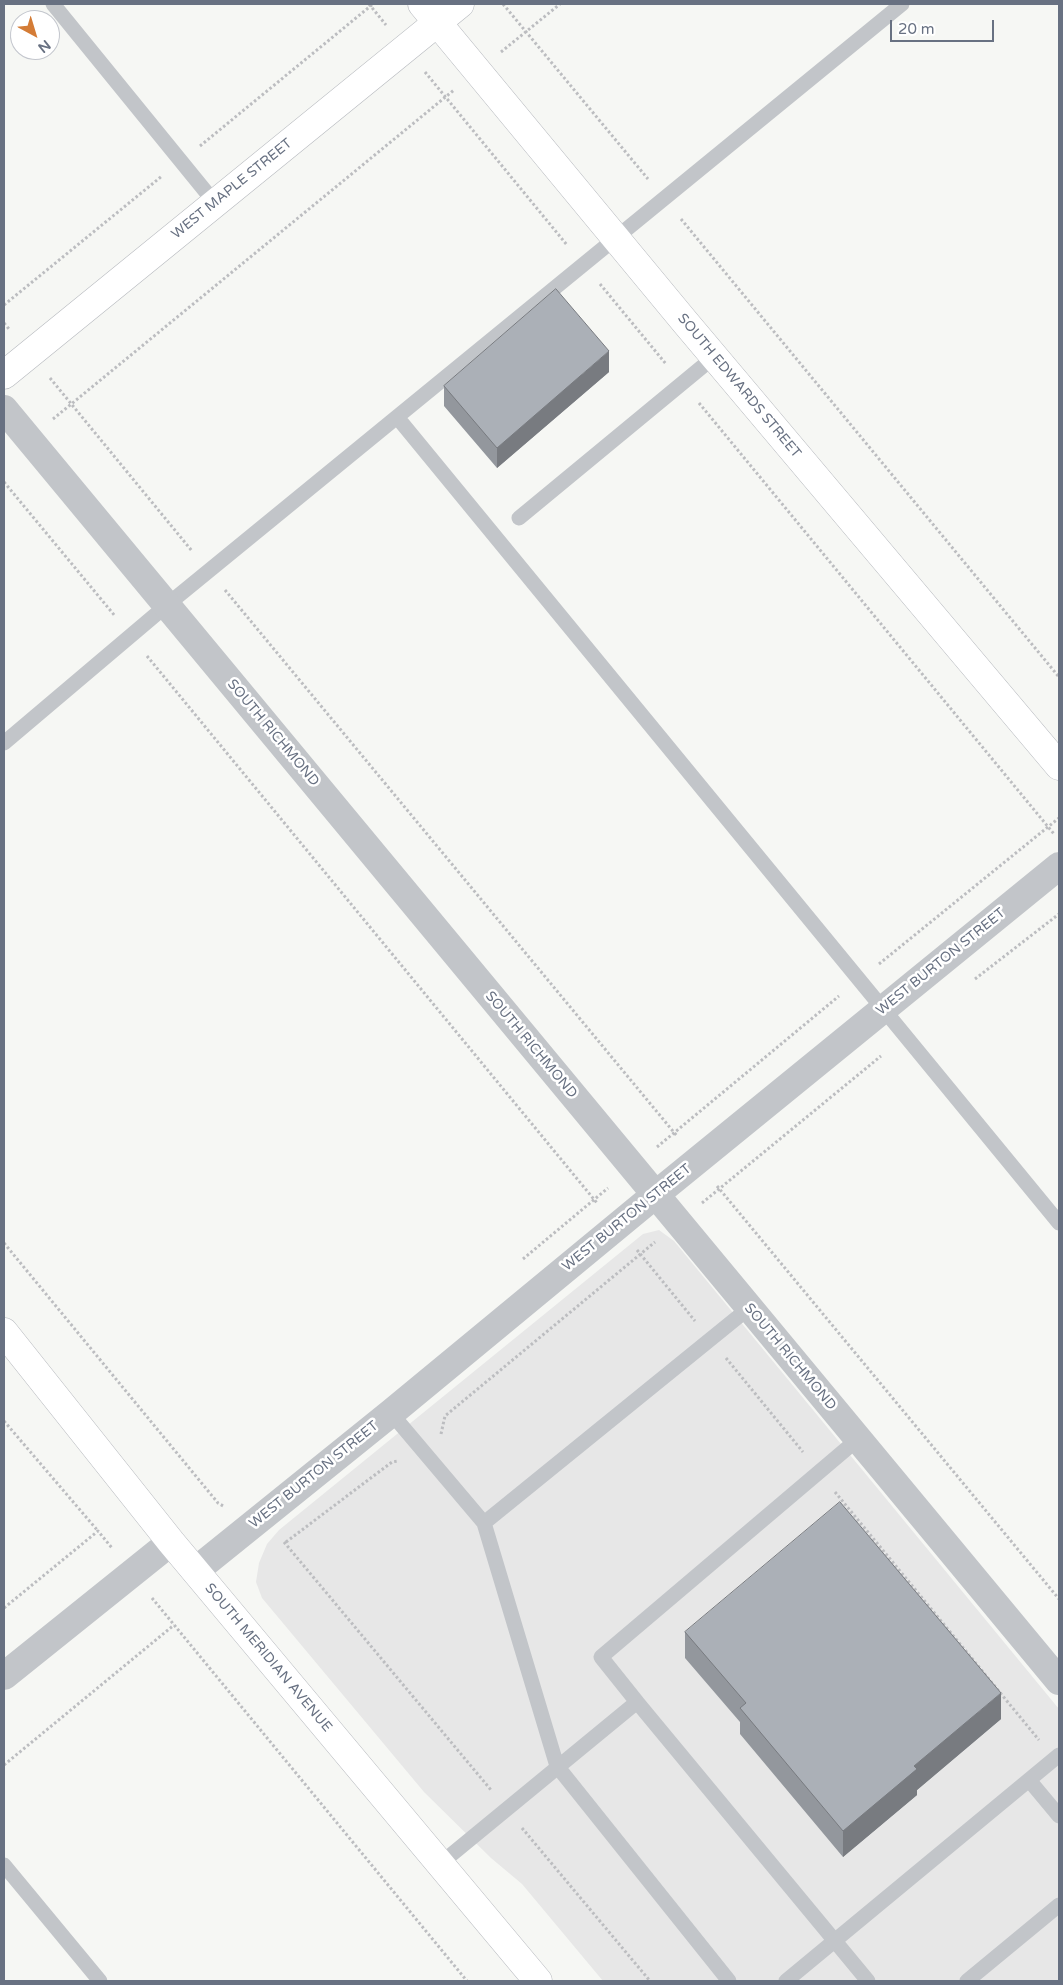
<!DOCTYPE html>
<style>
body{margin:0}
#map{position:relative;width:1063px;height:1985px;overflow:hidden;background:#f6f7f4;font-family:"Varela Round",sans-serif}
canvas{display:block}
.frame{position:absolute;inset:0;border:5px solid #687182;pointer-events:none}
.north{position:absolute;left:10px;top:10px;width:50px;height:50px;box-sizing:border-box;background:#fff;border:1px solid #c3c6cd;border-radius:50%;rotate:141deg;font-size:14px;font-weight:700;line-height:20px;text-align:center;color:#687182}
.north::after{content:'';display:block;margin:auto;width:18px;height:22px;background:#d47c36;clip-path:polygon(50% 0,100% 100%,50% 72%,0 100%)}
.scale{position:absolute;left:890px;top:20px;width:104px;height:22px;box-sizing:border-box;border:2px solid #687182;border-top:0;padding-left:6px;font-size:15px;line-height:18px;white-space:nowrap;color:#687182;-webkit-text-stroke:4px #fff;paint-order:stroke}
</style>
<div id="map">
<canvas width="1063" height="1985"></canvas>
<div class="frame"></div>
<div class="north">N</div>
<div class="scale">20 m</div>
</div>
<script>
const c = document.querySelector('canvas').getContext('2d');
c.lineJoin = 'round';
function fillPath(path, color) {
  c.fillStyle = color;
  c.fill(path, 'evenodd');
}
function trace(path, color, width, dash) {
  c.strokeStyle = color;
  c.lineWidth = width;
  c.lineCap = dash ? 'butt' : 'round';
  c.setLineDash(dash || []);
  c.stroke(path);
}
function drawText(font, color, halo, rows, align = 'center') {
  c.font = font + ' "Varela Round",sans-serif';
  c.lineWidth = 5;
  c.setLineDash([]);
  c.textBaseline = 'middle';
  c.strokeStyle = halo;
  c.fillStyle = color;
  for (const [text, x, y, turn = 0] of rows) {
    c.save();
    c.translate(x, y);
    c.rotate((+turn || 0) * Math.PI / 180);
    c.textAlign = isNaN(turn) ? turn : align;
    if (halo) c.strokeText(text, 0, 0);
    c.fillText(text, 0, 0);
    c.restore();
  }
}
fillPath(new Path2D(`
 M659,1230L674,1241L1059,1709V1981H603L522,1884L491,1858L424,1792L262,1598L256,1582L259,1563L267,1544L279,1530L643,1234Z`), '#e7e7e7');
const secondary = new Path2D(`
 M422,4L685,322L1059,766
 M4,375L460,4
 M4,1332L171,1542L538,1981`);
trace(secondary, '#b5b8bd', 29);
trace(new Path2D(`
 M369,4L386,25
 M503,4L648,179
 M501,52L560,4
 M425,72L567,245
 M200,146L373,4
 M681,219L1059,677
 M600,284L666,364
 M4,305L162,176
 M4,323L9,329
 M50,378L192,551
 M699,403L1054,834
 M53,419L454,90
 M4,482L115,616
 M225,590L677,1136
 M147,656L597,1203
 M879,964L1059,818
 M975,979L1059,914
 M657,1147L839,996
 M717,1186L1059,1599
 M702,1203L881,1056
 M4,1243L218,1503L225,1507
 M637,1250L695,1321
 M523,1259L608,1188
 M726,1358L803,1452
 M4,1421L98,1531
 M441,1434L445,1416L655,1242
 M835,1492L1039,1740
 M284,1542L491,1790
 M286,1542L392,1462L398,1461
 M152,1598L467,1981
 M4,1608L98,1531L112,1548
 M4,1765L174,1625
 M522,1828L650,1981`), '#bcbdc0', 3, [2.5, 2.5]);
trace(new Path2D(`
 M53,4L215,203
 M397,417L1059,1223
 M519,518L714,357
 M4,743L167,605L902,4
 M391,1413L484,1523L749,1308
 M484,1523L557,1766L729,1981
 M637,1702L601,1657L858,1439
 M1029,1780L1059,1816
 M440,1864L637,1702L868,1981
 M4,1865L100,1981
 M786,1981L1059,1755
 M967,1981L1059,1905`), '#c2c5c9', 15);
trace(new Path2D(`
 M4,409L1059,1681
 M195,1571L391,1413L655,1195L1059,866
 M4,1676L171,1542`), '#c2c5c9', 28);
trace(secondary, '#fff', 28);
fillPath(new Path2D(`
 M609,372L497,468L444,406V386Z
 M685,1632L1001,1719L917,1790V1795L843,1857L740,1734V1722L685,1658Z`), '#93979d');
fillPath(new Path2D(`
 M609,351V372L497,468V448Z
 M1001,1693V1719L917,1790V1795L843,1857V1831L914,1766Z`), '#787b80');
const building = new Path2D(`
 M556,289L609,351L497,448L444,386Z
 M840,1502L1001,1693L914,1766L917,1769L843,1831L740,1708L746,1703L685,1632Z`);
fillPath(building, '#abb0b7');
trace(building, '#787b80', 1);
drawText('14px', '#687182', '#fff', [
 ["WEST MAPLE STREET",232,189,-39],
 ["SOUTH EDWARDS STREET",739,386,50],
 ["SOUTH RICHMOND",273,733,50],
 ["WEST BURTON STREET",941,962,-39],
 ["SOUTH RICHMOND",531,1045,50],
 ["WEST BURTON STREET",627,1218,-39],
 ["SOUTH RICHMOND",790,1357,50],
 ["WEST BURTON STREET",314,1475,-39],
 ["SOUTH MERIDIAN AVENUE",268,1658,50]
]);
</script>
